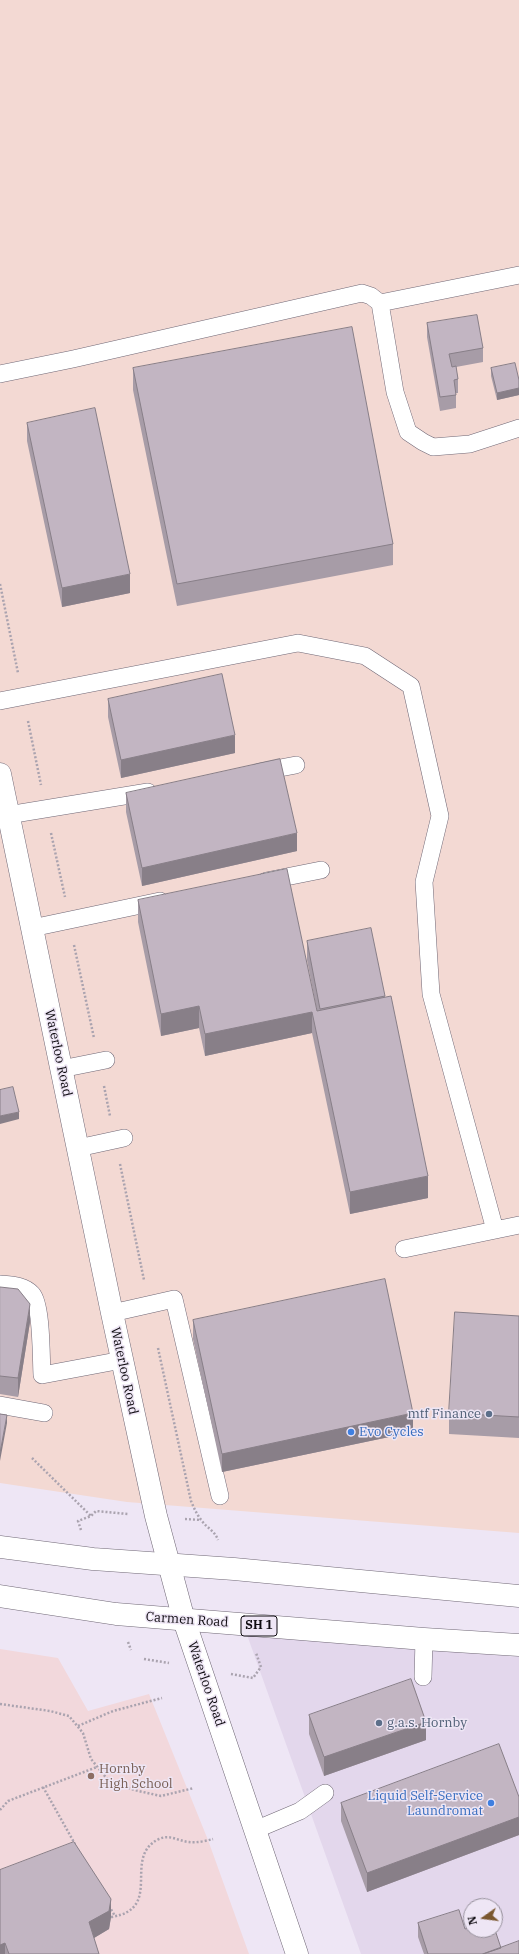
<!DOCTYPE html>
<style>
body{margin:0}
#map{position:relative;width:519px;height:1954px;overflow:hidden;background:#eee6f5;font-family:"IBM Plex Serif",serif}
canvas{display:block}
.north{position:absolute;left:463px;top:1898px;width:40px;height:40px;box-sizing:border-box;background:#eee6f5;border:1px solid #948e99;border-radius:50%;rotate:256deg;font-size:11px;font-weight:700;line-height:16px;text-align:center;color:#0e0b10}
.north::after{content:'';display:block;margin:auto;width:14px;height:18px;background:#7a572f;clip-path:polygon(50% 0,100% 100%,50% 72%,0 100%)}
</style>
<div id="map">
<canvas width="519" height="1954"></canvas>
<div class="north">N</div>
</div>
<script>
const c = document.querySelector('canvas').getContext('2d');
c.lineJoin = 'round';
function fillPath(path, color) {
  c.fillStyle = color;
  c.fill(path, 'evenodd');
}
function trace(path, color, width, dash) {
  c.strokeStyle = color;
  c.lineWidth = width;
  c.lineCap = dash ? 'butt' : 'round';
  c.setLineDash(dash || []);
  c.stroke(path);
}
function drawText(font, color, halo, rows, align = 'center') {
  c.font = font + ' "IBM Plex Serif",serif';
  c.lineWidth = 3;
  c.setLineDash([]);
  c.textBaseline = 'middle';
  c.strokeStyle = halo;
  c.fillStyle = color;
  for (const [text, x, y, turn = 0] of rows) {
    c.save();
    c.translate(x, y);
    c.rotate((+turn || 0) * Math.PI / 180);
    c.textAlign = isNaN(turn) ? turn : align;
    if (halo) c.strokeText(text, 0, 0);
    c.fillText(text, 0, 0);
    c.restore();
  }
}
fillPath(new Path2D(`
 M246,1632L519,1657V1954H361ZM471,1906H495V1930H471Z`), '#e3d7ec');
fillPath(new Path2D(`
 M0,0H519V1533L127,1502L0,1483Z`), '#f3d9d3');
fillPath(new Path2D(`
 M0,1649L58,1658L88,1711L149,1694L208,1840L249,1954H0Z`), '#f2d8dc');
const lane = new Path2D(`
 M380,303L519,275
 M0,374L73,359L362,293L371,296L380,303L395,392L408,432L423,442L433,447L470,444L519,428
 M0,701L298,643L365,656L411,686L440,816L424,882L431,994L495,1230
 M259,772L296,765
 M8,815L148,792
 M266,881L321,870
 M32,928L160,901
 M61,1069L106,1060
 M78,1148L124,1138
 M404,1249L519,1225
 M0,1284C11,1285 24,1285 32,1294C42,1305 41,1358 42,1375L122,1360
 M112,1313L174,1299L220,1496
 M0,1405L44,1413
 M423,1677L424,1639
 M255,1830L300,1811L325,1793`);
const secondary = new Path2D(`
 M0,774L112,1313L156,1516L184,1620L297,1954`);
const highway = new Path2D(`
 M0,1547L93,1559L234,1569L519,1596
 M0,1596L116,1614L424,1639L519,1645`);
trace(lane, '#706876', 18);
trace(secondary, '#706876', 23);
trace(highway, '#706876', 23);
trace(new Path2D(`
 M0,584L18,673
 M28,721L41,785
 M51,833L65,897
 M74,945L94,1038
 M104,1086L110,1116
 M120,1164L144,1280
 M158,1348L191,1501C194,1508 197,1515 202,1521C207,1528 215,1531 218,1540
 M32,1458L91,1516
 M185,1519L201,1520
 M81,1530L78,1521L91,1516L96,1511L128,1514
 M128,1642L131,1650
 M144,1659L169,1663
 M231,1674L253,1678L261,1667L256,1653
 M0,1704L50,1711L69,1716L83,1733L91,1759L108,1780L134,1790L161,1796L194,1788
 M78,1726L113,1711L162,1698
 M43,1787L75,1844
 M0,1810L8,1801L97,1767
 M109,1906L115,1916
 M111,1917C165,1909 121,1857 159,1839C170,1834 178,1841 189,1842C196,1843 206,1841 213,1839`), '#aaa3af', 2.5, [2, 2]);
trace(lane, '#fff', 17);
trace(secondary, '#fff', 22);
trace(highway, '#fff', 22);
fillPath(new Path2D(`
 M427,323L483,348V362L456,367L458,379V393H456V408L440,411L427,337Z
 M133,368L393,544V565L177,606L133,390Z
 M491,368L519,380V395L497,400L491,376Z
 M27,423L130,593L62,607L27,441Z
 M108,699L235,753L121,778L108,717Z
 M126,793L297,851L142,886L126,812Z
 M138,900L317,1011L307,960V941L385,996L428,1198L350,1214L312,1033L205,1056L199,1028L161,1036L138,922Z
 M0,1283V1287L30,1322L18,1397L0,1394Z
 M519,1316V1438L449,1434V1413Z
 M193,1320L413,1432L222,1472L193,1339Z
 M309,1715L426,1740L324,1776L309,1734Z
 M519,1797V1835L367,1892L341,1821V1803Z
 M0,1870L111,1917L109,1929L94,1938L99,1954H0Z
 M418,1923L465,1929L501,1948L519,1954H424L418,1937Z`), '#a79ca7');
fillPath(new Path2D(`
 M519,388V395L497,400V393Z
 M130,574V593L62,607V588Z
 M235,735V753L121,778V760Z
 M297,833V851L142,886V868Z
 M199,1006V1028L161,1036V1014Z
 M312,1012V1033L205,1056V1034Z
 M19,1112V1119L0,1124V1116Z
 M428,1176V1198L350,1214V1192Z
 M30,1304V1322L18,1397V1378Z
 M413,1413V1432L222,1472V1454Z
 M7,1415V1423L0,1461V1453Z
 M426,1722V1740L324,1776V1757Z
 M519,1817V1835L367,1892V1873Z
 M111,1899V1917L109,1929L89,1941V1922Z
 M5,1943V1954H0V1945Z`), '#887f88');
const building = new Path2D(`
 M477,315L483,348L449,354L452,367L456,366L458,379L454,380L456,395L440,397L427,323Z
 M352,327L393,544L177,584L133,368Z
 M515,363L519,380V388L497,393L491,368Z
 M95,408L130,574L62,588L27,423Z
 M222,674L235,735L121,760L108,699Z
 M280,759L297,833L142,868L126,793Z
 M287,869L317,1011L391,996L428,1176L350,1192L312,1012L205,1034L199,1006L161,1014L138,900Z
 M371,928L385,996L320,1009L307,941Z
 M13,1087L19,1112L0,1116V1090Z
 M385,1279L413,1413L222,1454L193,1320Z
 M0,1287L18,1289L30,1304L18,1378L0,1376Z
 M455,1312L519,1316V1417L449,1413Z
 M0,1414L7,1415L0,1453Z
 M411,1679L426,1722L324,1757L309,1715Z
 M499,1744L519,1797V1817L367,1873L341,1803Z
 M74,1842L111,1899L109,1911L89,1922L99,1954H9L5,1943L0,1945V1870Z
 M459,1910L465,1929L471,1927V1930H495L501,1948L483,1954H428L418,1923Z
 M519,1941V1954H483Z`);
fillPath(building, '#c2b5c2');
trace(building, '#887f88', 1);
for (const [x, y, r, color] of [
 [489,1414,4,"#5c6f8a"],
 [351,1432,4,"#3f7fe0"],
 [379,1723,4,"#5c6f8a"],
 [91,1776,4,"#8d6e63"],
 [491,1803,4,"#3f7fe0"]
]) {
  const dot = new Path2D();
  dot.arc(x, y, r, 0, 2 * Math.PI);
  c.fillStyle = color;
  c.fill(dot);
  trace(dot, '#eee6f5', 1.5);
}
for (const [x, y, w] of [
 [259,1626,36]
]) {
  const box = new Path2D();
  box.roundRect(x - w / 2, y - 10, w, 20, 3);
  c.fillStyle = '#eee6f5';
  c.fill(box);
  trace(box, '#0e0b10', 1);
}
drawText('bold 12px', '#0e0b10', null, [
 ["SH 1",259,1626]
]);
drawText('13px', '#0e0b10', '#eee6f5', [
 ["Waterloo Road",58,1053,78],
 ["Waterloo Road",124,1371,78],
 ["Carmen Road",187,1620,4],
 ["Waterloo Road",206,1684,71]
]);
drawText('13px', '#4e5e75', '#eee6f5', [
 ["mtf Finance",481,1414],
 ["g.a.s. Hornby",387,1723,"left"]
], 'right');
drawText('13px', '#366cbe', '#eee6f5', [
 ["Evo Cycles",359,1432],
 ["Liquid Self-Service",483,1796,"right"],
 ["Laundromat",483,1811,"right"]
], 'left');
drawText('13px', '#785e54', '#eee6f5', [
 ["Hornby",99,1769],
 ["High School",99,1784]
], 'left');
</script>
